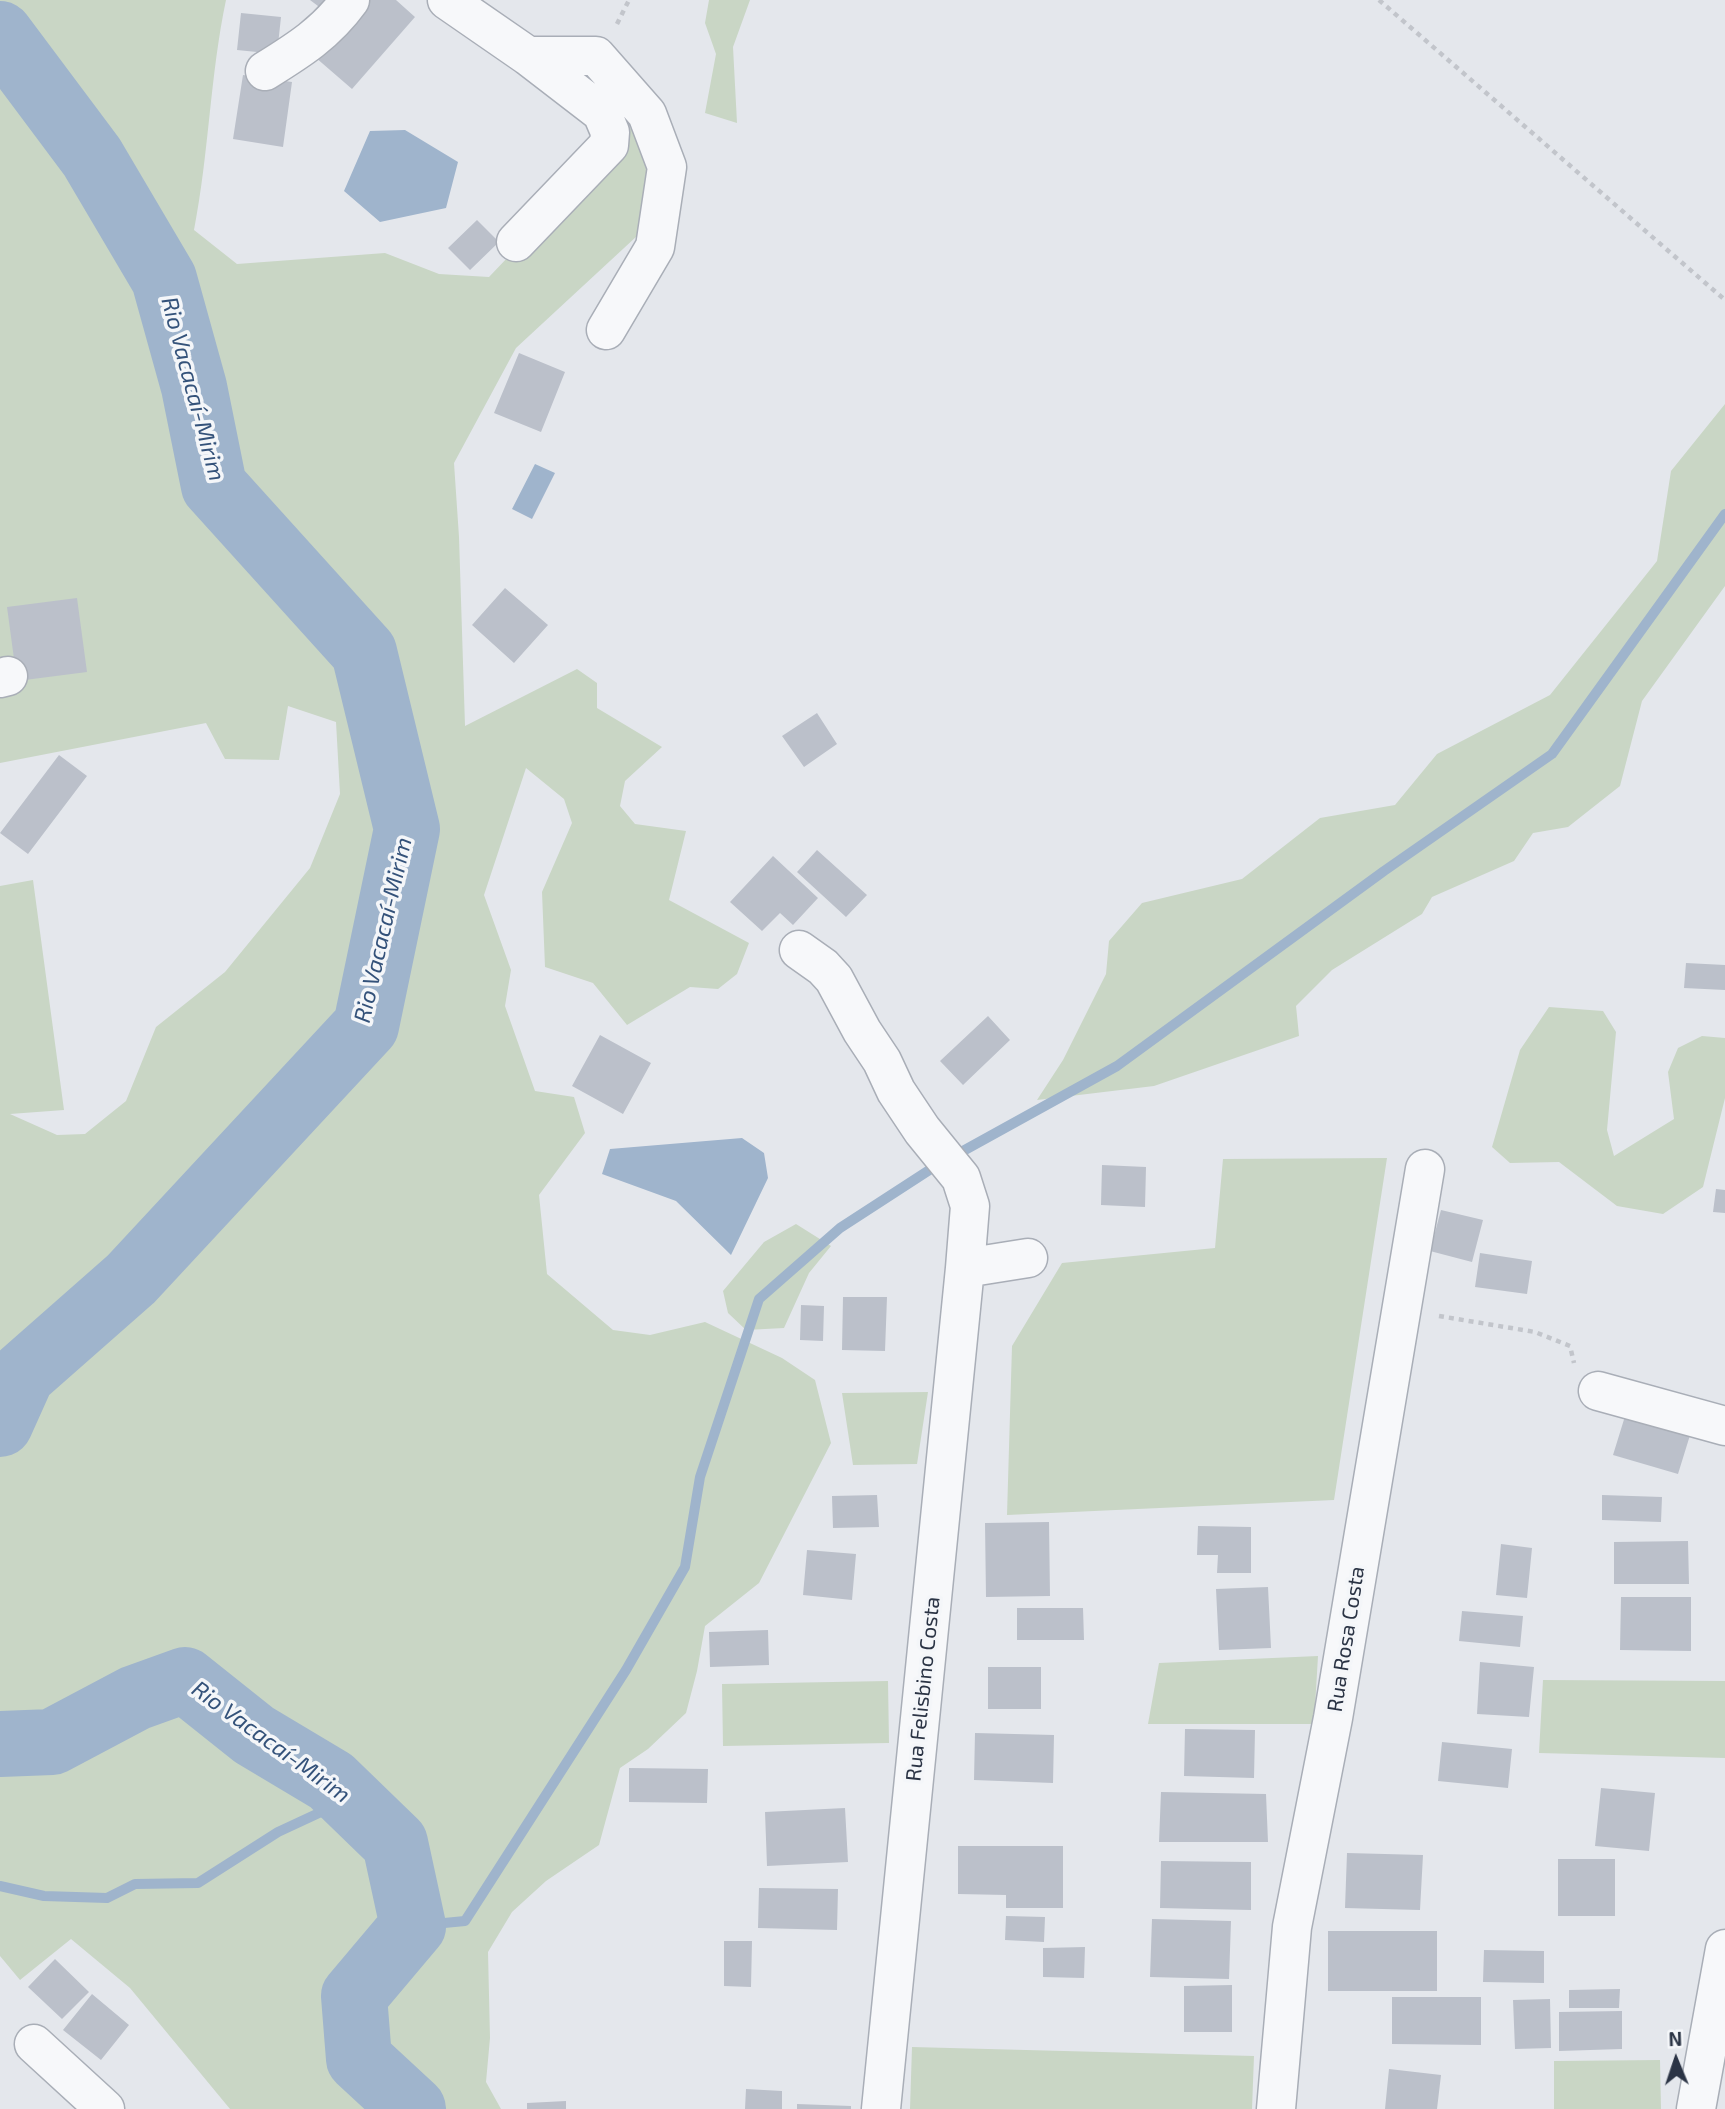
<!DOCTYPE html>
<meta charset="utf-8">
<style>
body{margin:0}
#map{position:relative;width:1725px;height:2109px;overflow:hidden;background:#e4e7ec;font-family:"Exo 2",sans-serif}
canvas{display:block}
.north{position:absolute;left:1641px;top:2025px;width:70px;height:70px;-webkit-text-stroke:5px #f4f6f9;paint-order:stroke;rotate:358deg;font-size:19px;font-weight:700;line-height:28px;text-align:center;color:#2b3445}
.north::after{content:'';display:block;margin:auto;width:24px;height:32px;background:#2b3445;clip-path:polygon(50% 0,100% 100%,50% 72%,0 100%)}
</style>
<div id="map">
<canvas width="1725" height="2109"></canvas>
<div class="north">N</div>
</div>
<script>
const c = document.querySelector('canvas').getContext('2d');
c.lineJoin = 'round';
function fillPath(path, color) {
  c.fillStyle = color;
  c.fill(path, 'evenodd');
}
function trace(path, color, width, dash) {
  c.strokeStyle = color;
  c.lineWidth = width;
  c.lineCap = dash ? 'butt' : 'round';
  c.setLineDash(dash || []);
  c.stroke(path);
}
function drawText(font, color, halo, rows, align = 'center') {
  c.font = font + ' "Exo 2",sans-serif';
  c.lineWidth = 7;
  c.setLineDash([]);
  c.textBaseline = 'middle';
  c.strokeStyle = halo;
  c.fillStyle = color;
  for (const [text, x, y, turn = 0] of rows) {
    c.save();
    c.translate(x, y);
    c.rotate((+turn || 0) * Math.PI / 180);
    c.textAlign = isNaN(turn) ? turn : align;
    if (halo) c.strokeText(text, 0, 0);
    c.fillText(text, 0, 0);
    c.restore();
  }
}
fillPath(new Path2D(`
 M0,0H226C210,76 209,154 194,230L237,264L385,253L439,274L489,277L631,128L641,142L650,167L637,236L516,348L454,463L459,537L465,726L577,669L597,683V708L662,747L625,781L620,806L635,824L686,831L669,900L749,943L737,974L718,989L690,987L627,1025L593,983L545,967L542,892L572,823L564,799L526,768L484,895L511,970L505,1006L535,1091L574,1097L585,1133L539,1195L547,1274L613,1330L650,1335L705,1322L782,1358L815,1380L831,1443L759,1583L705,1626L697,1671L686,1713L648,1749L620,1768L599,1845L546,1881L512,1912L488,1952L490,2038L486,2082L501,2109H230L130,1988L71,1939L20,1980L0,1956V886L33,880L64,1110L10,1114L57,1135L85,1134L126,1101L156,1027L225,972L310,868L340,794L336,722L288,706L279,760L225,759L206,723L0,763Z
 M709,0H750L733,47L737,123L705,113L716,54L705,23Z
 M1725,404V586L1642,701L1620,786L1568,827L1533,833L1514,861L1432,897L1422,914L1332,970L1296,1006L1299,1036L1154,1086L1037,1100L1063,1060L1106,974L1109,941L1142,903L1242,879L1320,818L1395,805L1437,754L1550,695L1657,561L1671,471Z
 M1549,1007L1603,1011L1616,1032L1607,1130L1614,1156L1674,1119L1668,1072L1678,1048L1702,1036L1725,1038V1098L1703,1187L1663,1214L1617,1206L1559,1162L1510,1163L1492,1147L1520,1050Z
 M1387,1158L1334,1500L1007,1515L1012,1346L1062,1263L1215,1248L1223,1159Z
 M796,1224L831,1246L809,1273L784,1328L746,1330L728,1313L723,1291L764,1242Z
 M928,1392L917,1464L853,1465L842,1393Z
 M1318,1656L1314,1724H1148L1159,1663Z
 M1543,1680L1725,1681V1758L1539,1753Z
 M888,1681L889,1743L723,1746L722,1684Z
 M912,2047L1254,2056L1252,2109H910Z
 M1660,2060L1661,2109H1554V2061Z`), '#c9d6c5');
fillPath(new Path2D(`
 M405,130L458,162L446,208L380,222L344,191L370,131Z
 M535,464L555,473L532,519L512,509Z
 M742,1138L764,1153L768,1178L731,1255L676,1201L602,1174L610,1149Z`), '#9fb4cc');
trace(new Path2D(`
 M0,1886L44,1896L107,1898L135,1884L198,1883L278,1832L349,1799
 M413,1926L465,1921L626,1670L685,1567L700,1477L759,1299L840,1228L934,1167L1117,1066L1384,871L1552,754L1725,514`), '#9fb4cc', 10);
trace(new Path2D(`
 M0,34L92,157L164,279L194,387L214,486L364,652L407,829L366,1026L131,1279L22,1375L0,1424
 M0,1744L52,1742L135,1698L185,1680L254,1735L331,1781L395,1843L413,1926L354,1996L359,2059L413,2109`), '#9fb4cc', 66);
fillPath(new Path2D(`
 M310,0H341L330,15Z
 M365,0H396L415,17L352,89L315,57Z
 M241,13L281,17L277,54L237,50Z
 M243,75L292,82L283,147L233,139Z
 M477,220L499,242L470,270L448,248Z
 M519,353L565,372L541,432L494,413Z
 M505,588L548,625L514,663L472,625Z
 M77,598L87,672L17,681L7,607Z
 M817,713L837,744L804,767L782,736Z
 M59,755L87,776L28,854L0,833Z
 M817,850L867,895L846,917L797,872Z
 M773,856L818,898L793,925L780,913L762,931L730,902Z
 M1686,963L1725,965V990L1684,988Z
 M988,1016L1010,1040L963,1085L940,1061Z
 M600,1035L651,1063L623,1114L572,1086Z
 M1102,1165L1146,1167L1145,1207L1101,1205Z
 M1716,1189L1725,1190V1213L1713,1212Z
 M1441,1210L1483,1220L1472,1262L1430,1251Z
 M1480,1253L1532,1261L1527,1294L1475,1287Z
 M843,1297H887L885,1351L842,1350Z
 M801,1305L824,1306L823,1341L800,1340Z
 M1626,1413L1691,1432L1678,1474L1613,1455Z
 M877,1495L879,1527L833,1528L832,1496Z
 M1602,1495L1662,1497L1661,1522L1602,1520Z
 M1049,1522L1050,1596L986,1597L985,1523Z
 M1198,1526L1251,1527V1573H1217L1218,1555H1197Z
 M1688,1541L1689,1584H1614V1542Z
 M1501,1544L1532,1548L1527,1598L1496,1595Z
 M807,1550L856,1554L852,1600L803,1595Z
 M1268,1587L1271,1648L1219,1650L1216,1589Z
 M1621,1597H1691V1651L1620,1650Z
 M1017,1608H1083L1084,1640H1017Z
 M1462,1611L1523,1616L1520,1647L1459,1641Z
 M768,1630L769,1665L710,1667L709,1632Z
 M1480,1662L1534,1667L1529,1717L1477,1714Z
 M988,1667H1041V1709H988Z
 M1185,1729L1255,1730L1254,1778L1184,1776Z
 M975,1733L1054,1735L1053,1783L974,1780Z
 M1442,1742L1512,1749L1508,1788L1438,1781Z
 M629,1768L708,1769L707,1803L629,1802Z
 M1601,1788L1655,1793L1649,1851L1595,1846Z
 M1161,1792L1266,1794L1268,1842H1159Z
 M845,1808L848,1862L767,1866L765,1812Z
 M958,1846H1063V1908H1006V1895L958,1894Z
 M1347,1853L1423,1855L1420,1910L1345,1908Z
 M1558,1859H1615V1916H1558Z
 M1161,1861L1251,1862V1910L1160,1908Z
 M759,1888L838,1889L837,1930L758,1928Z
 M1006,1916L1045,1917L1044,1942L1005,1940Z
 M1152,1919L1231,1921L1229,1979L1150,1977Z
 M1328,1931H1437V1991H1328Z
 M724,1941H752L751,1987L724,1986Z
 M1085,1947L1084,1978L1043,1977V1948Z
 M1484,1950L1544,1951V1983L1483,1982Z
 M55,1959L89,1992L62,2019L28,1987Z
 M1232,1985V2032H1184V1986Z
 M1620,1989L1619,2008H1569V1990Z
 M92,1994L129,2025L101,2060L63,2030Z
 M1392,1997H1481V2045L1392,2044Z
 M1550,1999L1551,2048L1515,2049L1513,2000Z
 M1622,2011V2049L1559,2051V2012Z
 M1389,2069L1441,2075L1437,2109H1385Z
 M746,2089L782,2091V2109H745Z
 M566,2101V2109H527V2103Z
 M797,2104L851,2106V2109H797Z`), '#bbc0ca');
const minor = new Path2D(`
 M447,0L528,56H596L647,114L667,167L655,247L606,330
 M265,71C299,50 326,33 350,0
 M516,242L609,145L610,132L602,113L528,56
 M0,678L8,676
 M799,950L823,967L834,979L862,1031L882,1061L896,1091L922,1130L961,1178L970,1206L965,1268L881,2109
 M965,1268L1028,1258
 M1598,1391L1725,1426
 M34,2044L105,2109
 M1276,2109L1292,1927L1333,1718L1425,1169
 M1696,2109L1725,1949`);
trace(minor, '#a9aeb7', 41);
trace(new Path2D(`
 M1379,0L1725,300
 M617,24L629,0
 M1439,1316L1535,1332L1570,1346L1574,1363`), '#c2c5cb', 4.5, [5, 5]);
trace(minor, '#f7f8fa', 38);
drawText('21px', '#2b3445', '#f4f6f9', [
 ["Rua Rosa Costa",1346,1639,-81],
 ["Rua Felisbino Costa",923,1689,-84]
]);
drawText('italic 23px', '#34527a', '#f4f6f9', [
 ["Rio Vacacaí-Mirim",193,389,75],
 ["Rio Vacacaí-Mirim",383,930,-77],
 ["Rio Vacacaí-Mirim",271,1742,36]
]);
</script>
